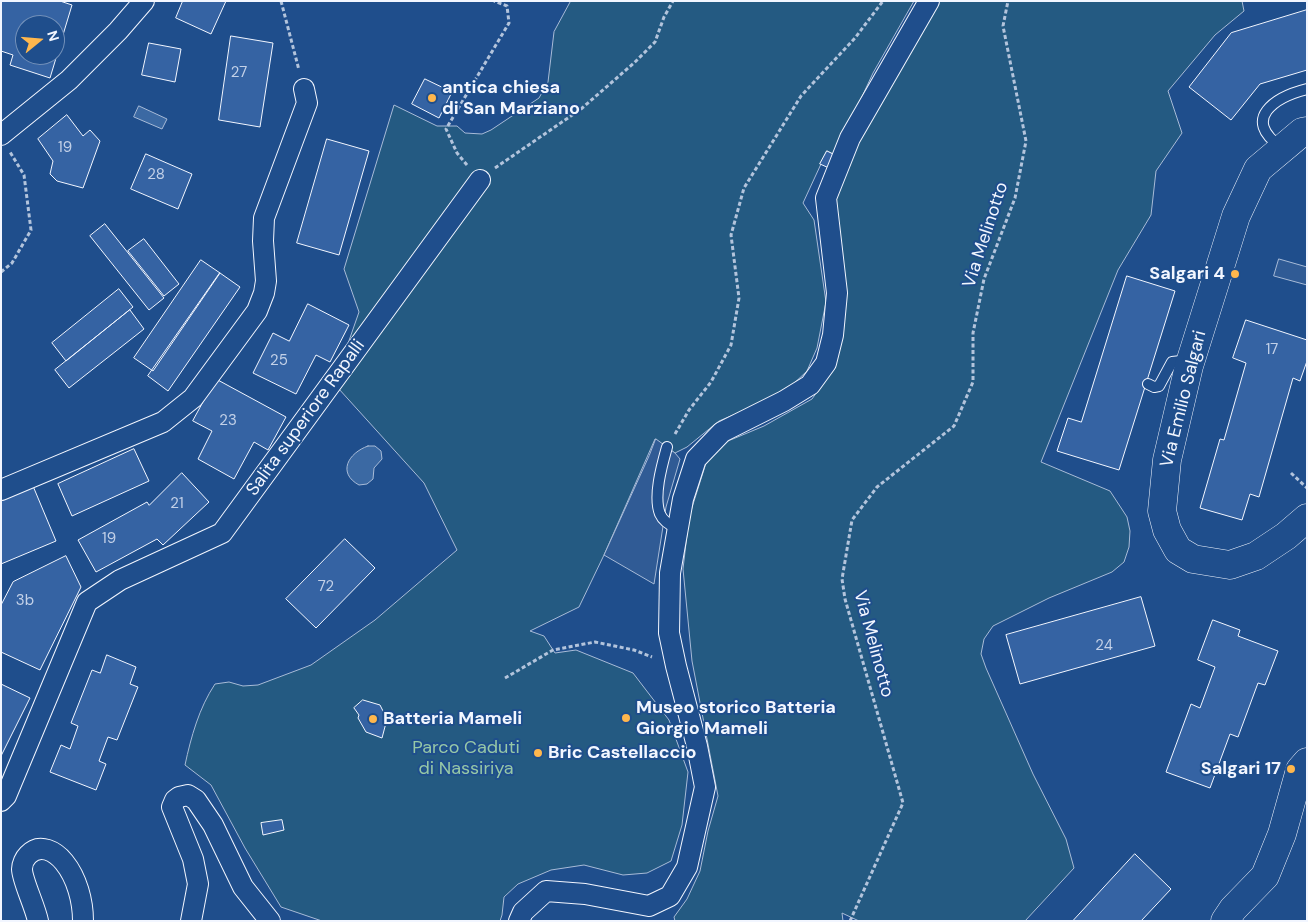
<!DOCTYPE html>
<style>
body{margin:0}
#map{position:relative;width:1308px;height:922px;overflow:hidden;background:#1f4e8c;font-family:"DM Sans",sans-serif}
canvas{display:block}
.frame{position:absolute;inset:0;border:2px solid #f2f6ff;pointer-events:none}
.north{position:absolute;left:15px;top:15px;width:50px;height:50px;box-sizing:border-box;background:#1f4e8c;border:1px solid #7391ba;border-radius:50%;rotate:73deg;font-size:14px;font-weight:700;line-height:20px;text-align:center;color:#f2f6ff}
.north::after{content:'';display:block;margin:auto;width:18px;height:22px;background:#ffb74d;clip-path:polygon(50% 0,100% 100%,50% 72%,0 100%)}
</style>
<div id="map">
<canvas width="1308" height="922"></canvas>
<div class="frame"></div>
<div class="north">N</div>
</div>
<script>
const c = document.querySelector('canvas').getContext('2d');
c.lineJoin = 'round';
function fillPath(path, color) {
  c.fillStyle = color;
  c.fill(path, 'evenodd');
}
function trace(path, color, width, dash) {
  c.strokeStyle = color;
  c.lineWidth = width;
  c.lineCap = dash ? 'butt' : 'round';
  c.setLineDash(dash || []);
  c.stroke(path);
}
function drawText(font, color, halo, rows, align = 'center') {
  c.font = font + ' "DM Sans",sans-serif';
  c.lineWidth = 4;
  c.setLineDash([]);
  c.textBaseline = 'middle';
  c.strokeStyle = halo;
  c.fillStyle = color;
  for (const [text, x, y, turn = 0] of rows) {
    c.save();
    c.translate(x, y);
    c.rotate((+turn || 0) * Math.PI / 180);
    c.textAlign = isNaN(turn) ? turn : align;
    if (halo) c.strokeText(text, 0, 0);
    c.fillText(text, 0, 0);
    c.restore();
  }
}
const green = new Path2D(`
 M571,1H914L873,73L835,155L827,151L803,203L814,220L826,302L817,348L807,371L789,388L738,413L719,421L687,447L675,453L655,439L604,555L579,607L530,631L544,636L555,653L576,650L633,673L669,720L688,772L682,825L671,861L647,873L623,875L584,865L551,870L518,884L504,897L502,915L500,921H322L281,907L245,848L211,785L185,765C191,737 199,708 215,684L229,682L243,686L258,685L311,665L375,620L457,550L424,483L329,378L344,355L359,312L344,269L394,105L437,126H457L465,133L482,134L491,130L539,98L548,82L554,32Z
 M940,1H1242L1244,11L1215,35L1168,91L1182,133L1156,171L1151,215L1118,270L1041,462L1110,491L1127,517L1130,531L1129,547L1124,562L1112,572L1049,598L993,626L984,639L981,654L986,668L1033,774L1066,839L1074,868L1025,921H859L842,913L843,921H675L674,917L687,899L700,871L708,831L718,796L692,661L683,569L689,517L706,463L728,441L764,426L812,399L835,366V191L852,145L924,22Z`);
fillPath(green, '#245a82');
trace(green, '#a8bbd7', 1);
const parking = new Path2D(`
 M1279,259L1307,267V285L1274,276Z
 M656,439L675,453L680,459L666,507L654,584L604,555L649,456Z`);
fillPath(parking, '#305b95');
trace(parking, '#a8bbd7', 1);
const water = new Path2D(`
 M139,106L167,119L162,129L134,117Z
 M368,446H375L381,451L382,459L374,468L373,479L367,484L359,485C337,473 348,453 368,446Z`);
fillPath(water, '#3b69a3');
trace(water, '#a8bbd7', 1);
const building = new Path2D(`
 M1,1H60L72,5L50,78L10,65L13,55L1,51ZM25,25H55V55H25Z
 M183,1H226L211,34L176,18Z
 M1307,10V70L1260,84L1231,120L1189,87L1231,33Z
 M231,36L273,43L260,127L219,120Z
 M149,43L181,49L175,82L142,75Z
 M425,79L452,92L439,118L412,104Z
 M67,115L83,136L90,130L100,141L83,188L57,181L50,174L53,161L38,139Z
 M327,139L369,151L339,255L297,243Z
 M827,151L835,155L829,168L820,164Z
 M146,154L192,174L178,209L131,189Z
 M105,224L164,298L149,310L90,236Z
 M144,239L179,284L164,296L128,251Z
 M201,260L220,273L153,371L134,358Z
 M220,273L240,287L168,391L148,376Z
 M1127,276L1175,291L1119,470L1057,451L1068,418L1081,422Z
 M119,289L133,307L66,361L52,343Z
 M308,304L349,325L330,362L316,355L296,394L253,373L273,333L289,341Z
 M130,310L144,329L69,388L55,370Z
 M1246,320L1307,340V361L1300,381L1293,378L1259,497L1250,494L1242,520L1200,508L1220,439L1224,440L1246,363L1233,358Z
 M216,379L286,417L268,450L254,442L234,479L198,459L212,431L193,421Z
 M134,449L149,481L72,516L58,484Z
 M182,473L209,502L163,545L157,539L96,572L78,540L147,502L149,505Z
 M33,486L56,541L1,564V500Z
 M345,539L375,568L316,628L286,599Z
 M66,556L81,587L40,670L1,652V605L13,582Z
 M1141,597L1155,646L1020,684L1006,635Z
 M1213,620L1240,630L1238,636L1278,651L1265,685L1258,683L1238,737L1230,734L1210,788L1166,772L1191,704L1200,708L1215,667L1198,660Z
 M107,655L136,667L130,684L138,687L117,740L108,737L99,761L106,764L96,790L50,772L61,745L70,749L78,726L71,723L92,670L100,673Z
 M1,684L30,698L1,756Z
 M363,700L380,705L387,719L382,738L366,732L358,718L359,715L354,708Z
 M282,820L284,830L263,835L261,823Z
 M1135,854L1171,889L1141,921H1073Z`);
fillPath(building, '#3563a3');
trace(building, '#f2f6ff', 1);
const lane = new Path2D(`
 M1281,147C1241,119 1275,97 1307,89
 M1148,384L1154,387L1159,386L1172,362L1181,361L1188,365
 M667,447C662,465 653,496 660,514C663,521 671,526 678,529`);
const street = new Path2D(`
 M1,135L69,80L118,31L144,1
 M1,490L163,422L193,398L257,311L264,293L266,281L263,241L264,218L307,103L304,89
 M1,801L6,796L87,602L120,580L222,533L480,180
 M38,921C35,906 22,880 22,869C22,864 25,858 28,855C40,842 56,852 64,862C77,878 83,901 83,921
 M191,921L198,884L193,859L172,807L175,800L179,797L188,795L196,800L213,825L243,887L270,921
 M519,921L523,912L546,891L585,894L649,906L670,896L687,867L705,787L697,746L676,666L669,633L670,573L683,499L696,459L722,432L784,401L810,385L826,363L833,335L837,293L826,198L850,138L929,1`);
const secondary = new Path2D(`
 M1307,131L1302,132L1258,169L1236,216L1189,366L1167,460L1162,511L1167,530L1178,550L1193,559L1230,565L1256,556L1286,536L1307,518
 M1225,921L1233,909L1265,876L1282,834L1300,770L1307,762`);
trace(lane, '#f2f6ff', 12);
trace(street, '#f2f6ff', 22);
trace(secondary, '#f2f6ff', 29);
trace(new Path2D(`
 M281,1L299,70
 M467,165L457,153L446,129L509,23L507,6L494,1
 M495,168L581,109L634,63L655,42L664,17L673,1
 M1,272L12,263L31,230L24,175L10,152
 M675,434L689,410L711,382L731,345L739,298L731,235L744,188L801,96L855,38L883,1
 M1291,473L1307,488
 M505,678L553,650L595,642L634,650L652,657
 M850,921L903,803L845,599L842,579L852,520L877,487L954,426L973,382V333L984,279L1015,198L1026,141L1003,26L1008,1`), '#b3c4dc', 3, [4, 2.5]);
trace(lane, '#1f4e8c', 10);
trace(street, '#1f4e8c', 20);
trace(secondary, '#1f4e8c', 28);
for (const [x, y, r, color] of [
 [432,98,5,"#ffb74d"],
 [1235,274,5,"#ffb74d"],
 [626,718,5,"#ffb74d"],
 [373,719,5,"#ffb74d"],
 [538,753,5,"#ffb74d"],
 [1291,769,5,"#ffb74d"]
]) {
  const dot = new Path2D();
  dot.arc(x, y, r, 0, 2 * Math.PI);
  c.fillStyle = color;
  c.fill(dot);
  trace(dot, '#1f4e8c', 2);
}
drawText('15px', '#c3d1e8', null, [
 ["27",239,73],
 ["19",65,148],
 ["28",156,175],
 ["17",1272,350],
 ["25",279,361],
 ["23",228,421],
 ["21",177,504],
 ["19",109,539],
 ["72",326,587],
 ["3b",25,601],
 ["24",1104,646]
]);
drawText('bold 18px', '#f2f6ff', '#1f4e8c', [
 ["antica chiesa",442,88],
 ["di San Marziano",442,109],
 ["Salgari 4",1225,274,"right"],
 ["Museo storico Batteria",636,708],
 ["Giorgio Mameli",636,729],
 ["Batteria Mameli",383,719],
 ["Bric Castellaccio",548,753],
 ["Salgari 17",1281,769,"right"]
], 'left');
drawText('18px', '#f2f6ff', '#1f4e8c', [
 ["Via Melinotto",986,235,-72],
 ["Via Emilio Salgari",1184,399,-76],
 ["Salita superiore Rapalli",306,418,-54],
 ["Via Melinotto",873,644,75]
]);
drawText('18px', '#97c8a6', '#1f4e8c', [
 ["Parco Caduti",466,748],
 ["di Nassiriya",466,769]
]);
</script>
